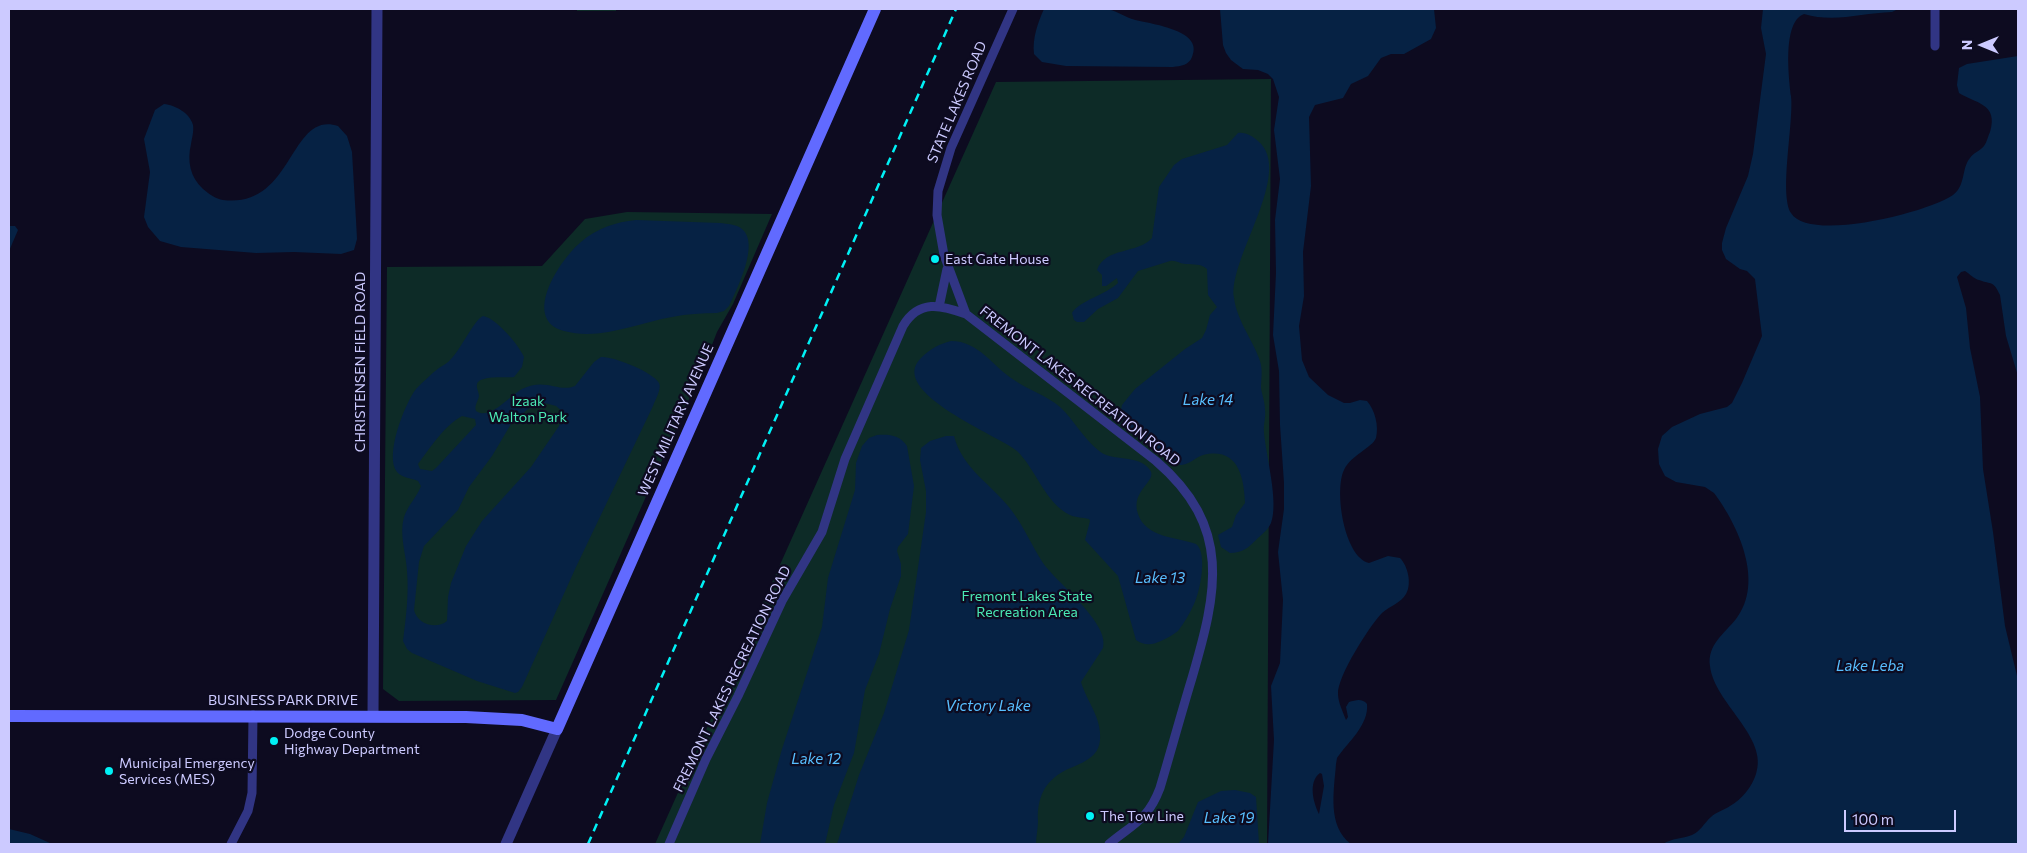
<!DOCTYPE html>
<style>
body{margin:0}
#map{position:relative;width:2027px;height:853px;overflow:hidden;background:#0d0b20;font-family:Commissioner,sans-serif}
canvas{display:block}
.frame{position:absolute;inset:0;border:10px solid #cccaff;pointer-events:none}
.north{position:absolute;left:1957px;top:20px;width:50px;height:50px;-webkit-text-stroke:4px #0d0b20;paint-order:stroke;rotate:270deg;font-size:14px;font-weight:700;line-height:20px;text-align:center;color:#cccaff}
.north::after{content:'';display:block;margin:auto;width:18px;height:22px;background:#cccaff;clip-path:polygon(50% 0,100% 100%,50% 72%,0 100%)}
.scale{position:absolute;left:1844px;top:810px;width:112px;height:22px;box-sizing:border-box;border:2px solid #cccaff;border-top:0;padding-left:6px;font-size:15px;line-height:18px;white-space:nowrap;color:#cccaff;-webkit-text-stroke:4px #0d0b20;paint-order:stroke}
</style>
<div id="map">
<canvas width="2027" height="853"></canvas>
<div class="frame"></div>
<div class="north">N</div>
<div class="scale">100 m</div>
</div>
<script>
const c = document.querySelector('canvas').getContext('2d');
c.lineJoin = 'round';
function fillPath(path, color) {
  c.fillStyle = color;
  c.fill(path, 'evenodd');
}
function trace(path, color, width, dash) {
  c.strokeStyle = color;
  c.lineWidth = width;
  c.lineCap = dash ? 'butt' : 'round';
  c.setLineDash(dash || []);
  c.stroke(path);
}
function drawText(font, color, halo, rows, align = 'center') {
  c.font = font + ' Commissioner,sans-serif';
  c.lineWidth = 4.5;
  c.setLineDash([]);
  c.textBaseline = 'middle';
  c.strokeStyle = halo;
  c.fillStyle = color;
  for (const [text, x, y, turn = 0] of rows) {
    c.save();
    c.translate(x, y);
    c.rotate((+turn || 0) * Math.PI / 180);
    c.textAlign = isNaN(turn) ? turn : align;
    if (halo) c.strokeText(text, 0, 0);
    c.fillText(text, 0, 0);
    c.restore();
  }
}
fillPath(new Path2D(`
 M577,9H616V11H577Z
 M1271,79L1267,844H655L996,82Z
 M627,212L772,214L733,304L717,332L705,363L556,700L399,701L383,689L387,267L542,266L585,219Z`), '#0d2b27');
fillPath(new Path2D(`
 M1044,9C1060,8 1093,6 1106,9C1115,10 1123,16 1132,19C1148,24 1205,29 1192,57C1189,65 1181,66 1173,67L1066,66L1042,62L1034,54C1032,39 1038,22 1044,9Z
 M1220,9H1434L1436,28L1431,39L1404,54H1391L1381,58L1368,76L1351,84L1343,98L1315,105L1309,117L1311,186L1303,252L1304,296L1299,326L1302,360L1309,377L1328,395L1344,403H1350L1360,400L1367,401C1375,410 1379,426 1376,438C1372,448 1351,455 1344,470C1334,490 1344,557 1369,563L1388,556L1400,558C1408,566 1412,584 1406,594C1401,603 1390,606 1382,613C1370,625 1337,677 1338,694C1338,702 1343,712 1346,720L1348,717L1346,707L1349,702C1356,700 1362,698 1367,704C1369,725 1348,742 1337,758L1336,764C1334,791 1327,826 1351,844H1268L1274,740L1271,686L1280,663L1283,600L1278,552L1284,509V483L1280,425L1279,371L1273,335L1276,273L1275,220L1280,179L1274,130L1279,97L1273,79L1268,74L1258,70L1243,69L1231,60L1226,53L1223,45ZM1320,773L1322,774L1324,786L1319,814C1313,802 1308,782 1320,773Z
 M1763,9H1898L1892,12C1862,13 1834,23 1804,14C1782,22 1789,78 1791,96C1794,123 1779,193 1791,213C1809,243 1929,212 1953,195C1966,185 1961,169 1970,158C1973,153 1980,151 1984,146C1987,142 1988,136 1990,132C1999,103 1974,103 1959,93L1957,85L1959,68L1967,64L2018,56V376L2006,336L2000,295C1993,280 1992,285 1979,280C1974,279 1970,274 1965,271L1961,272L1957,277L1966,308L1970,348L1980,397L1983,469L1993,532L2005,626L2018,680V844H1663C1672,838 1682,839 1692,835C1700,832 1704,823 1711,817C1716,812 1724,810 1730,806C1742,799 1752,787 1756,774C1769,737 1714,703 1710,666C1707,645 1724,634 1736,619C1765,582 1738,525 1714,493L1705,487L1676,482L1665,476L1659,464L1658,449L1662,436L1672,427L1700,414L1727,407L1732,403L1742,383L1762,336L1755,279L1747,271L1740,269L1726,259L1722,250V243L1726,228L1748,176L1753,154L1766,54L1761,28Z
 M164,104C175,105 190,113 193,125C194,131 192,138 191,144C187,161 190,177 203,189C209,194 216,199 223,200C294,209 289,110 338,126L347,136L352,152L356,220L357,239L354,250L341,254L294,252L256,253L181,247L160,241L148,227L144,217L150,172L144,139L155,110Z
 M1238,133C1246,132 1252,136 1258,141C1295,172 1228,258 1234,298C1237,321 1253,340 1260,361C1263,370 1261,379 1261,388C1262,395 1265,402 1265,410C1266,418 1263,425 1264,433C1266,456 1279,502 1271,523C1268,530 1261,535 1256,540C1248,548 1242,553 1230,553L1221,547L1218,535L1232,527L1236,515L1245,503C1244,475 1237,447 1203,455C1196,457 1190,464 1182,465C1172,466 1123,425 1120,415L1122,405L1135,389L1185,349L1202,338L1206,330L1210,315L1217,307L1208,295L1207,269C1200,263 1194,265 1186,264C1180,264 1176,260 1170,261L1138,271L1118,298L1098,309L1084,322H1077L1074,320L1072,313C1079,301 1107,294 1118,283L1117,278L1106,286H1102V275L1097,270C1105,247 1138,254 1152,238L1159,187L1174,165L1182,159L1227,145Z
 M636,220L720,223C727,224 736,224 742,229C760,243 737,289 729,306L724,311L717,313C702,313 687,314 672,317C637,323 600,341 564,331C520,319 561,258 581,242C597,228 616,222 636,220Z
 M9,226H15L18,230L9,251Z
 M483,316C496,318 519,345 524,357L522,367L514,377C505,378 480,375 477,384C476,388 479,392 479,396C478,402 474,405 476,411C490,421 509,396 522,389C545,377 559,393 575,386L594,362L601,357C613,356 653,372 659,383C662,389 655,400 653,406L576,567L522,687L518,692L515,693L477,681L412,653L407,649L403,641C406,617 409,594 407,571C406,553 399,535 404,517C408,505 417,497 421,486L418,481C412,478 402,478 397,472C384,456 405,403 416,389C423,382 431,374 439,368C443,365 448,363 451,359C461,349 474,320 483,316ZM545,403L556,406L563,412L559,426L531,467L482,521L466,546L451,583L448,597L447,621C436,630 417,624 414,610L419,562L424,546L458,510L469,487L492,456L511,424L528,409ZM462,416L475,419L476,425L436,468L432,471L420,469L418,464C430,448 444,426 462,416Z
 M951,341C979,341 992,366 1014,380C1028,390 1046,395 1060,407C1074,420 1083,438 1098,450C1112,463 1138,453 1150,470C1158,481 1130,490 1138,514C1146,538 1177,537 1196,544C1208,553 1200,592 1194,604C1190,613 1184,623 1178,631C1173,635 1167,638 1161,641C1152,645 1145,646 1136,640L1118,576L1085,540L1090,521L1089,519C1083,517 1076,518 1070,515C1045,503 1036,469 1017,451C1000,436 886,392 921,358C930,349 939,344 951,341Z
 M877,435C889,434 900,435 907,446L914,486L908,534L898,547L897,551L901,564V576L890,609L879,654L865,690L854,753L834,805L825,844H760L767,803L782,749L822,627L828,578L855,490L856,463L862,446L869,438Z
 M946,436H954C963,470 992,484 1012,511C1024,527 1032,546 1043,563C1057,583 1110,623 1103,648L1081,682C1087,702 1102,718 1100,740C1098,764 1070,764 1055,777C1041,788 1037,805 1038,821C1038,829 1036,836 1036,844H837L859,775L884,713L909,630L926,512V491L920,460L921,448L930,441Z
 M1235,790L1250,793L1256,797L1259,844H1178L1184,837L1198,802L1221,791Z
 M9,829L30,834L52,844H9Z`), '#062244');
trace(new Path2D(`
 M1935,9V46
 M939,307L947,269
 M966,314L944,255L937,215L938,191L951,148L1013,9
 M231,844L248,811L252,793L253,715
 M669,844L706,759L738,696L782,601L822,532L845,459L903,326C919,299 941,305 966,314L1156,461C1233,527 1217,592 1192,678C1181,714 1171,751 1160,788C1148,820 1133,824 1109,844`), '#313584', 9);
trace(new Path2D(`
 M373,715L377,9
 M506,844L557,729`), '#313584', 11);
trace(new Path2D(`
 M9,716L466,717L522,720L557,729L875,9`), '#616aff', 12);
trace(new Path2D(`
 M588,844L956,9`), '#00f1f5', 2.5, [8, 6]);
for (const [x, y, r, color] of [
 [935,259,5,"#00f1f5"],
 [274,741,5,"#00f1f5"],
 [109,771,5,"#00f1f5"],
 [1090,816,5,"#00f1f5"]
]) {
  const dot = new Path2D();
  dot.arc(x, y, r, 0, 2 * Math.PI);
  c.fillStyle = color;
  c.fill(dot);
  trace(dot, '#0d0b20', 2);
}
drawText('14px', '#cccaff', '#0d0b20', [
 ["STATE LAKES ROAD",957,102,-67],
 ["CHRISTENSEN FIELD ROAD",360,362,-90],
 ["FREMONT LAKES RECREATION ROAD",1080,386,38],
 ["WEST MILITARY AVENUE",676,420,-66],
 ["FREMONT LAKES RECREATION ROAD",732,679,-64],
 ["BUSINESS PARK DRIVE",283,700]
]);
drawText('14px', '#cccaff', '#0d0b20', [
 ["East Gate House",945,259],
 ["Dodge County",284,733],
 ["Highway Department",284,749],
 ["Municipal Emergency",119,763],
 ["Services (MES)",119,779],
 ["The Tow Line",1100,816]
], 'left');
drawText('14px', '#4beab5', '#0d0b20', [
 ["Izaak",528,401],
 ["Walton Park",528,417],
 ["Fremont Lakes State",1027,596],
 ["Recreation Area",1027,612]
]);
drawText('italic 15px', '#58bfff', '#0d0b20', [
 ["Lake 14",1208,400],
 ["Lake 13",1160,578],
 ["Lake Leba",1870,666],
 ["Victory Lake",988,706],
 ["Lake 12",816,759],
 ["Lake 19",1229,818]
]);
</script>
